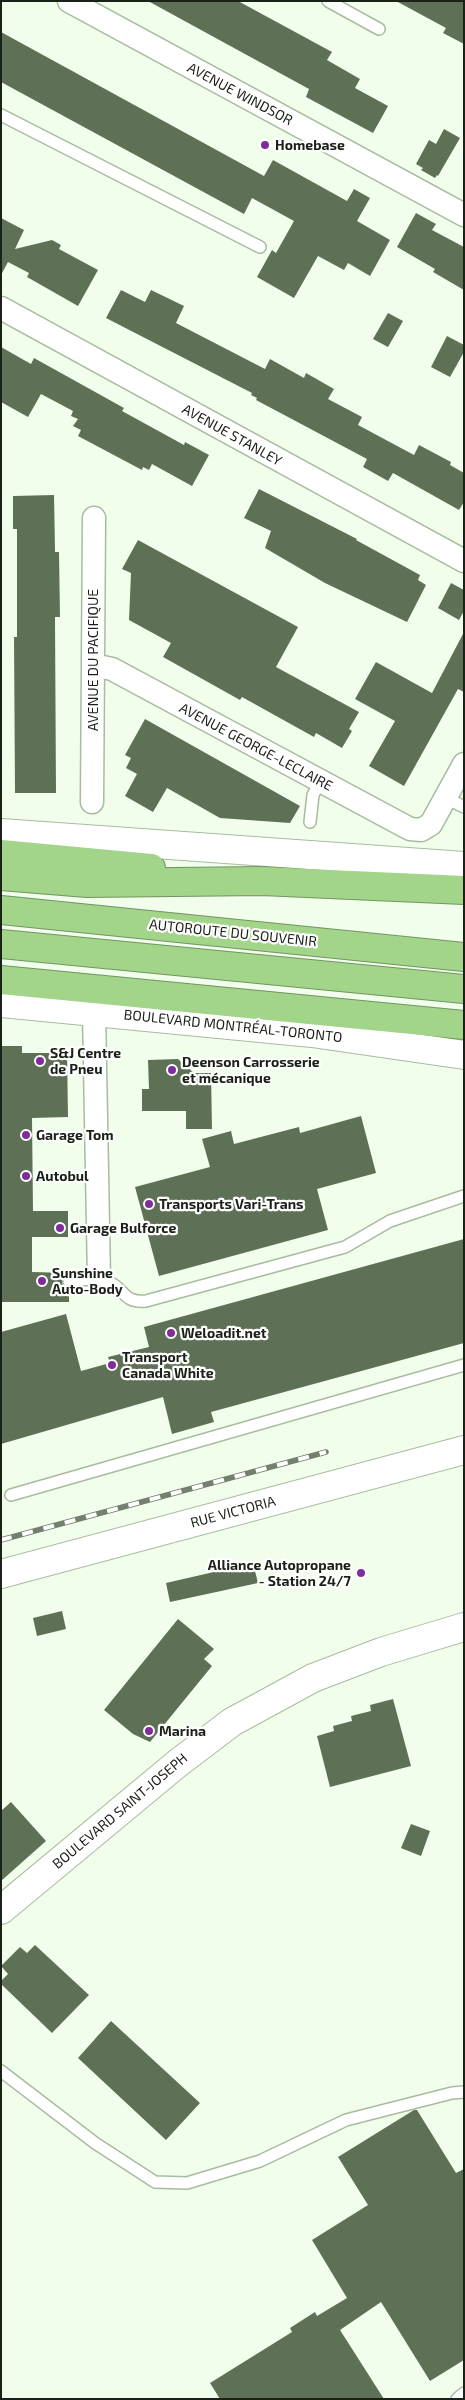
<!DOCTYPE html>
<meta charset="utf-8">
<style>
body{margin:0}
#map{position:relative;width:465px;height:2400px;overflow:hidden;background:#f1feeb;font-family:"Exo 2",sans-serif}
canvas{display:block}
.frame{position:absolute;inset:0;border:2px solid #1a2116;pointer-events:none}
</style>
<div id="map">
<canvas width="465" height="2400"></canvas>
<div class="frame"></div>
</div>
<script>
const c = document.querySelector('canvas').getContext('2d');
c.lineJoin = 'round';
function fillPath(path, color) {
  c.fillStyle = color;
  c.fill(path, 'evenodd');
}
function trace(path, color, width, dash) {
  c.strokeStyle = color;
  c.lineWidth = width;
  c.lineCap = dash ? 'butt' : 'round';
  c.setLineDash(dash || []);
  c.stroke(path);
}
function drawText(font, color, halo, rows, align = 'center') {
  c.font = font + ' "Exo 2",sans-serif';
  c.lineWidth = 4.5;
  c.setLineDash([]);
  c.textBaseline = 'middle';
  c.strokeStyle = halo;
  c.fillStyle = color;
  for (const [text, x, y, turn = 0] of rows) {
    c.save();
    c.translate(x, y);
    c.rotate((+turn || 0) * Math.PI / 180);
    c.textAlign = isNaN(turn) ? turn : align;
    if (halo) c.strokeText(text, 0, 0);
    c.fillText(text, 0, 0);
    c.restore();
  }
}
fillPath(new Path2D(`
 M148,1H238L332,52L327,60L360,79L355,88L388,106L373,133L306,97L309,89Z
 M396,1H464V44L443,33L446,28Z
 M1,32L264,176L273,160L347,201L354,189L370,198L357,221L390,240L370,276L348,263L344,270L318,256L294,298L257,277L272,250L276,253L294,221L252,198L244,214L1,82Z
 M444,129L460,138L438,176L437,175L435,178L421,170L423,168L416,164L429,140L436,144Z
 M416,213L436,224L432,230L464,247V290L433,272L435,269L397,247Z
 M1,218L24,230L15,249L52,240L61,245L59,249L98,270L78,306L27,277L29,273L8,262L1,275Z
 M121,290L145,302L151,290L184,306L176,323L265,369L270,359L304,378L306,373L334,389L328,399L362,417L358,425L414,455L419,445L451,462L450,465L464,473V502L459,510L393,473L388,481L363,467L367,459L256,400L257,398L251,395L252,393L106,318Z
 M388,313L403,321L388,347L373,339Z
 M447,336L464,345V352L450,377L431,367Z
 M1,347L31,364L34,358L124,408L122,411L184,445L185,442L209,455L192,486L152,464L149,470L143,467L142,470L78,436L81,430L73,426L78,419L71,416L73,411L41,394L28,417L1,402Z
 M259,489L357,539L356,540L420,575L418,580L426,585L407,622L325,583L265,548L271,531L244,518Z
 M54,495L55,549V552H59L60,617H55V620L56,793H15L14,637H17V529H13V496Z
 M138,540L298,627L276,667L359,712L349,729L352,731L342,748L316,733L314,737L242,697L240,700L163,657L171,643L129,620L131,573L122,569Z
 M451,583L464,590V611L459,620L438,608Z
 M464,632V692L458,689L404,786L369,766L395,721L355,699L376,662L432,693Z
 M145,719L300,806L290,823L220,818L167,788L153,812L125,796L137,774L126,768L131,758L125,755Z
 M1,1046H22V1053H67L68,1117L32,1118L33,1211H68V1237H32V1272L69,1273L64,1275L62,1281L63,1286L69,1288V1302H1Z
 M178,1059L194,1073H211L212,1129H186V1111H142V1089H149L148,1060Z
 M361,1116L376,1173L317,1189L328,1230L159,1276L135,1187L210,1167L202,1139L231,1131L234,1144L299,1127L300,1133Z
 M464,1239V1343L211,1412L214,1422L172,1434L163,1397L1,1444V1332L66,1314L81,1371L110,1363L108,1357L149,1347L144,1327Z
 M253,1563L258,1583L170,1602L166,1583Z
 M62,1611L66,1629L37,1636L33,1618Z
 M178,1619L214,1649L204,1659L212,1666L150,1742L133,1734L104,1710Z
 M393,1699L411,1766L330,1787L317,1736L334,1731L333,1726L352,1721L351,1716L371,1711L370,1705Z
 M11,1802L46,1841L1,1881V1811Z
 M411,1824L430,1831L421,1856L401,1848Z
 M35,1945L89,1995L52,2033L1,1984V1981L8,1974L1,1966L20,1947L27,1953Z
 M111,2021L200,2103L166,2140L78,2058Z
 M414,2110H417L456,2173L464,2169V2360L430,2381L381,2302L340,2330L384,2399H220L210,2383L292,2332L290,2328L315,2312L317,2316L347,2298L312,2240L368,2205L338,2157Z`), '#5e7156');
const service = new Path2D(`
 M328,1L379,29
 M1,115L260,247
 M446,798L464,807
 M310,822L313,795L320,782
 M69,1281C82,1280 97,1277 109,1282C126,1290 123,1303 146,1301L345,1247L390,1221L464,1196
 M11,1495L464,1365
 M1,2071L95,2143L155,2182L187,2183L260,2161L346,2120L452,2093L464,2092
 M457,2399L464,2393`);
const minor = new Path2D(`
 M69,1L464,215
 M1,308L464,561
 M93,665L112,669L410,829L421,830L431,824L464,764
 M92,802L94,518
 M94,1012L99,1279`);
const tertiary = new Path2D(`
 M1,1910L178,1763L232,1722L313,1678L381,1652L464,1627`);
const secondary = new Path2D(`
 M1,833L464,866
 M1,1003L312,1033L464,1055
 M1,1574L464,1450`);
const motorway = new Path2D(`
 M1,854L151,868
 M1,876L87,883L262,881L464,890
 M1,910L464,957
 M1,944L464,989
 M1,980L464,1025`);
trace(service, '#a7bc9e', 14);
trace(minor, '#a7bc9e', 25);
trace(tertiary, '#a7bc9e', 30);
trace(secondary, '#a7bc9e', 30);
trace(motorway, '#729561', 30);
trace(service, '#fff', 11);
trace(minor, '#fff', 22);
trace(tertiary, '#fff', 28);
trace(secondary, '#fff', 28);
trace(motorway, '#a2d489', 28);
const rail = new Path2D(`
 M1,1540L326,1452`);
trace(rail, '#757f70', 5.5);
trace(rail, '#fff', 4, [11]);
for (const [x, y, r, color] of [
 [265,145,5,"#802d9c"],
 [40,1061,5,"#802d9c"],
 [172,1070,5,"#802d9c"],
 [26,1135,5,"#802d9c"],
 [26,1176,5,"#802d9c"],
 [149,1204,5,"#802d9c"],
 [60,1228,5,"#802d9c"],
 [42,1281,5,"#802d9c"],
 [171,1333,5,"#802d9c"],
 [112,1365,5,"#802d9c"],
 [361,1573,5,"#802d9c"],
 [149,1731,5,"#802d9c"]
]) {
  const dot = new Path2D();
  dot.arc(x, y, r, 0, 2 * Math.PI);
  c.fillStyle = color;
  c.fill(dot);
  trace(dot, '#fff', 2);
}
drawText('14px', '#1a2116', '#fff', [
 ["AVENUE WINDSOR",240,94,28],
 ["AVENUE STANLEY",232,435,29],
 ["AVENUE DU PACIFIQUE",93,660,-90],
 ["AVENUE GEORGE-LECLAIRE",256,747,28],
 ["AUTOROUTE DU SOUVENIR",233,933,6],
 ["BOULEVARD MONTRÉAL-TORONTO",233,1026,6],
 ["RUE VICTORIA",233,1512,-15],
 ["BOULEVARD SAINT-JOSEPH",120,1811,-40]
]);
drawText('bold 14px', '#1a2116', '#fff', [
 ["Homebase",275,145],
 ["S&J Centre",50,1053],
 ["de Pneu",50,1069],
 ["Deenson Carrosserie",182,1062],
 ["et mécanique",182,1078],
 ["Garage Tom",36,1135],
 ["Autobul",36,1176],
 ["Transports Vari-Trans",159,1204],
 ["Garage Bulforce",70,1228],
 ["Sunshine",52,1273],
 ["Auto-Body",52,1289],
 ["Weloadit.net",181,1333],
 ["Transport",122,1357],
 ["Canada White",122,1373],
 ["Alliance Autopropane",351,1565,"right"],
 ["- Station 24/7",351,1581,"right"],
 ["Marina",159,1731]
], 'left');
</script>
